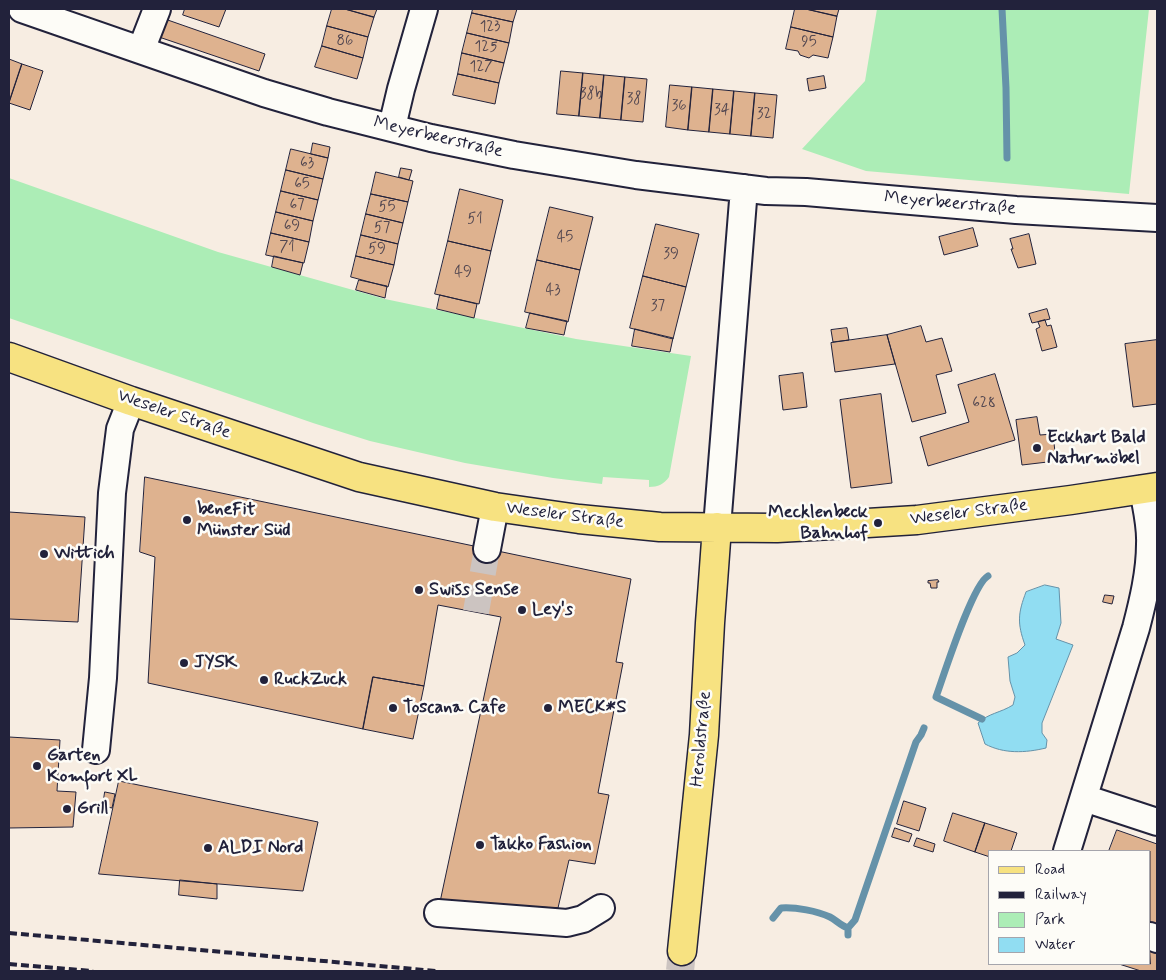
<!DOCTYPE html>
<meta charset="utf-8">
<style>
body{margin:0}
#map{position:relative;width:1166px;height:980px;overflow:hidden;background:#f7ede2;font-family:Mynerve,sans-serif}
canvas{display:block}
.frame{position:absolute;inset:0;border:10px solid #22223b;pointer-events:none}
.legend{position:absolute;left:988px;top:850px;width:162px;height:115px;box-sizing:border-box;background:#fdfcf7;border:1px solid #a5a5ac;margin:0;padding:6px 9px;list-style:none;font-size:15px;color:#22223b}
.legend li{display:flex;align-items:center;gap:10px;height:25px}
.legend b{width:25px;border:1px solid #a5a5ac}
</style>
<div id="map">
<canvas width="1166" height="980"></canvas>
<div class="frame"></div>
<ul class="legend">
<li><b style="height:6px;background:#f7e281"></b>Road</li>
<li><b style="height:6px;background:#22223b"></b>Railway</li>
<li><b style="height:14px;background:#acedb6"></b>Park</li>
<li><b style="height:14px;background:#91ddf2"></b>Water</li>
</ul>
</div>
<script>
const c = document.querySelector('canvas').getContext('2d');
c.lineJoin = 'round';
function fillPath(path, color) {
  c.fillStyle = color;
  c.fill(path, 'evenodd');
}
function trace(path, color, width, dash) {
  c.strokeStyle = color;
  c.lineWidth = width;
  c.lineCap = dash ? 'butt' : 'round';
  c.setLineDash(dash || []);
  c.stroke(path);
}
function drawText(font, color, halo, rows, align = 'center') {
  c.font = font + ' Mynerve,sans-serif';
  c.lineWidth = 5;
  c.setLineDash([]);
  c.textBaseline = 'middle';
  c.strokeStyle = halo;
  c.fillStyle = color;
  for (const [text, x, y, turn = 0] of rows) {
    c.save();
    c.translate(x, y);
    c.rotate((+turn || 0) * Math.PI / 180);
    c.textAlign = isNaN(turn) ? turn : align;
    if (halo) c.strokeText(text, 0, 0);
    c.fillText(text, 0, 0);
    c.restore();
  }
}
fillPath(new Path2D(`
 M877,9H1149L1129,194L866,171L802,149L865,81Z
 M9,178L218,252L385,299L576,339L691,356L669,477C664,484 658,487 649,487V480L603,477L602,484L553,478L465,463L370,441L313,423L9,318Z`), '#acedb6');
const water = new Path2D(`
 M1045,585L1059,588L1061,623L1056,639L1073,645L1042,723V733L1047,740L1046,748C1025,753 1004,754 985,744L978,723C989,713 1000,713 1013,705L1015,697L1010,681L1008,657L1017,653L1025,645C1017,623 1018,613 1026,592Z`);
fillPath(water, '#91ddf2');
trace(water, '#6592a9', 1);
trace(new Path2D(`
 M1002,9L1006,88L1007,158
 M982,719L936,697C944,675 972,585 988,576
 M773,918L781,908C796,907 817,911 830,917C836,920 841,926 848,928
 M848,935V928L855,920L916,742L921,735L924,728`), '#6592a9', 7);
const building = new Path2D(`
 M185,9H226L219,27L183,15Z
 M332,9H345L374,17L368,37L327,26Z
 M345,9H377L374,17Z
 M473,9H517L513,22L472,13Z
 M795,9H806L837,16L833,37L791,27Z
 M806,9H839L837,16Z
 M472,13L513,22L509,43L467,33Z
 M162,18L265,54L259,71L156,36Z
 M327,26L368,37L363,58L322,46Z
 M791,27L833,37L828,58L813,55L809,58L800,55L798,51L786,49Z
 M467,33L509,43L504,63L462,53Z
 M322,46L363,58L357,79L315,67Z
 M462,53L504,63L499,83L458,74Z
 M9,59L22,64L9,103Z
 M22,64L43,71L30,110L9,103Z
 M561,71L583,73L579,116L557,114Z
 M583,73L604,75L600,118L579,116Z
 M458,74L499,83L495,104L453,95Z
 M604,75L625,77L621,120L600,118Z
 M824,76L826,88L809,91L807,79Z
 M625,77L647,79L643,122L621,120Z
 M670,85L692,87L688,130L666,127Z
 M692,87L713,89L709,132L688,130Z
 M713,89L734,91L730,134L709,132Z
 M734,91L755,93L751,136L730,134Z
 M755,93L777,95L773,138L751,136Z
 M313,143L330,147L328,158L311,154Z
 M291,149L328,158L323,179L286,170Z
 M401,168L412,170L409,180L399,177Z
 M286,170L323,179L318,200L281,191Z
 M376,172L413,181L408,202L371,194Z
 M460,189L503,200L491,251L448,241Z
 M281,191L318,200L313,221L276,212Z
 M371,194L408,202L403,223L366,214Z
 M550,207L593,217L580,270L537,260Z
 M276,212L313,221L309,242L271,233Z
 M366,214L403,223L398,244L361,235Z
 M656,224L699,234L686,287L643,276Z
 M973,228L978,246L944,255L939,237Z
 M271,233L309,242L304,263L266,255Z
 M1029,234L1036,264L1018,268L1011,249H1013L1010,239Z
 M361,235L398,244L394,265L356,256Z
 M448,241L491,251L479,304L435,294Z
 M274,256L303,263L300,275L272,267Z
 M356,256L394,265L388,287L351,277Z
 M537,260L580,270L568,322L525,312Z
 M643,276L686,287L673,339L630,328Z
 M359,280L387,286L385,298L356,290Z
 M440,295L477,304L474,318L437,309Z
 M1047,309L1050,319L1032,323L1029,314Z
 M530,313L567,321L564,335L526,328Z
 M1045,320L1047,326L1051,325L1057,347L1042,351L1036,329L1040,327L1038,322Z
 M921,326L926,342L942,338L952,371L936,375L946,413L912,422L887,335Z
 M847,328L849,340L833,342L831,330Z
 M635,329L673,338L670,352L632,346Z
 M887,335L895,364L835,372L831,343Z
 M1157,340V404L1133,407L1125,344Z
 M803,373L807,407L783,410L779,376Z
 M995,374L1015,440L928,466L920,437L969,422L958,385Z
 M881,394L892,483L851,488L840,400Z
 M1037,417L1040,435L1053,434L1056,461L1022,465L1016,420Z
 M145,477L631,579L616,662L623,663L598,793L609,795L595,864L569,860L558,908L440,902L501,617L438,605L424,686L373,677L363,729L148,683L155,557L140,552Z
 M9,512L85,517L78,622L9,619Z
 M938,580L939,582H937V588H931L930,583H928V581Z
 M1105,595L1114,596L1112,604L1103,602Z
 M373,677L424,686L413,739L363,729Z
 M9,737L60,740L57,791L76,792L73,827L9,828Z
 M119,781L318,822L303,891L99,874Z
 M105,792L115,794L112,808L103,806Z
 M904,801L926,808L919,831L897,824Z
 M953,813L985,823L975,852L944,841Z
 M985,823L1017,833L1011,851H990V857L975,852Z
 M895,828L912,834L909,842L892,837Z
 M1117,830L1157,844V926L1150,923V851H1109Z
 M917,838L935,844L933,852L914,846Z
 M180,880L217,884V899L179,895Z
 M1150,951L1157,954V971H1141L1119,964H1150Z`);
fillPath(building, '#deb28f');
trace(building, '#22223b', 1);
trace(new Path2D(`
 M476,612L487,549`), '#ccc4c1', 26, [26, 13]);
trace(new Path2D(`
 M680,971L682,951`), '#ccc4c1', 28, [28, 14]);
const minor = new Path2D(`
 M22,9L264,93L328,112L431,138L514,155L636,175L766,191L806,192L1016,210L1157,218
 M141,50L157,9
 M392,127L401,89L424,9
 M717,527L744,188
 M487,549L495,507
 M96,750L103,678L112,493L120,429L131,401
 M1084,798L1157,822
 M1067,851L1136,628C1143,601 1150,572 1150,544C1151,525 1146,507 1143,489
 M438,913L567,923L583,919L601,908
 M1150,936L1157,939`);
const major = new Path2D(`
 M9,357L131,401L359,477L495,507L579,519L660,527L777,528L851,524L917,520L1071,500L1157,487
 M682,951L704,735L710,623L717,527`);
trace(minor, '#22223b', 30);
trace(major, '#22223b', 31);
trace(minor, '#fdfcf7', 26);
trace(major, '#f7e281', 28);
trace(new Path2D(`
 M9,933L436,971
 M9,964L93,971`), '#22223b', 4, [8, 4]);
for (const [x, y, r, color] of [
 [1037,448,5,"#22223b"],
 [187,520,5,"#22223b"],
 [878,523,5,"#22223b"],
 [44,554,5,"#22223b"],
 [419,590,5,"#22223b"],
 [522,610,5,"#22223b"],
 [184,663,5,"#22223b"],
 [264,680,5,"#22223b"],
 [393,708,5,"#22223b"],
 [548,708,5,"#22223b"],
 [37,766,5,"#22223b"],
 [67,809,5,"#22223b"],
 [480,845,5,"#22223b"],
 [208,848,5,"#22223b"]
]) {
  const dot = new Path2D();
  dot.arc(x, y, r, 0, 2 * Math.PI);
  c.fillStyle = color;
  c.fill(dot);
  trace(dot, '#fdfcf7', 2);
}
drawText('15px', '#514650', null, [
 ["123",490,28],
 ["86",345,42],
 ["95",809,43],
 ["125",486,48],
 ["127",481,68],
 ["38b",591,95],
 ["38",634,100],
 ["36",679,107],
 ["34",722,111],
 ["32",764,115],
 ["63",307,164],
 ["65",302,185],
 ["67",297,206],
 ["55",387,208],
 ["51",475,220],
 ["69",292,227],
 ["57",382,229],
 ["45",565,238],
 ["71",287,248],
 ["59",377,250],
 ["39",671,255],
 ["49",463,273],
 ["43",553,291],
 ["37",658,307],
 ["628",984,404]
]);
drawText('18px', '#22223b', '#fdfcf7', [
 ["Meyerbeerstraße",438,138,13],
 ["Meyerbeerstraße",950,204,5],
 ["Weseler Straße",174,415,19],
 ["Weseler Straße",969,513,-7],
 ["Weseler Straße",565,516,7],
 ["Heroldstraße",702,739,-85]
]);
drawText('bold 18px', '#22223b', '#fdfcf7', [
 ["Eckhart Bald",1047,438],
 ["Naturmöbel",1047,459],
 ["beneFit",197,510],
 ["Münster Süd",197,531],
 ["Mecklenbeck",868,513,"right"],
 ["Bahnhof",868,534,"right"],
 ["Wittich",54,554],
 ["Swiss Sense",429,590],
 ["Ley's",532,610],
 ["JYSK",194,663],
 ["RuckZuck",274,680],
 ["Toscana Cafe",403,708],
 ["MECK*S",558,708],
 ["Garten",47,756],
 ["Komfort XL",47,777],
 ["Grill",77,809],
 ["Takko Fashion",490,845],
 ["ALDI Nord",218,848]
], 'left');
</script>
